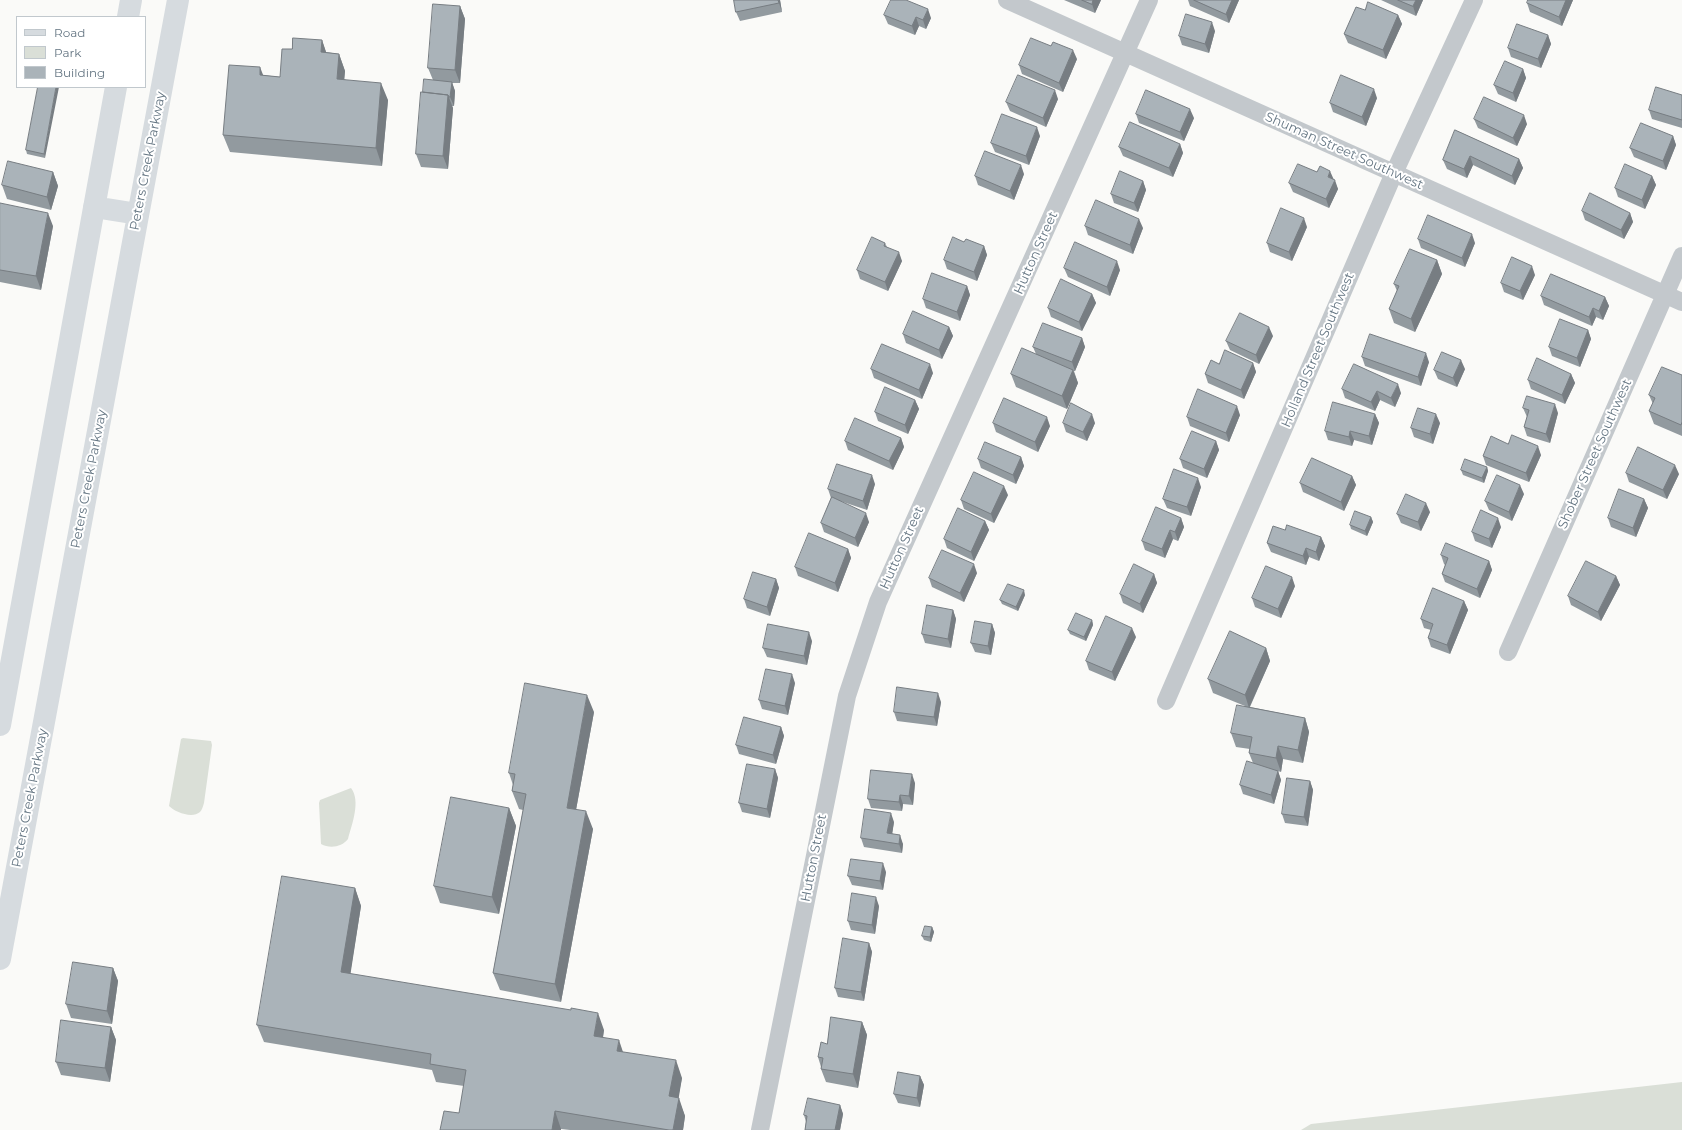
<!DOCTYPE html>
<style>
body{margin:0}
#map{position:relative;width:1682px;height:1130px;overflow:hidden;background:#fafaf8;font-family:Montserrat,sans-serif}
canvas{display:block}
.legend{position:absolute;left:16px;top:16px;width:130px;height:72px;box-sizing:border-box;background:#fff;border:1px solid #c1c8cd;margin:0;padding:5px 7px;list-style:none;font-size:12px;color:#657683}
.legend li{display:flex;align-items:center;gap:8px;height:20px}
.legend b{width:20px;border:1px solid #c1c8cd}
</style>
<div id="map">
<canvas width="1682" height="1130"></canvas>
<ul class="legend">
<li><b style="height:5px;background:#d6dbdf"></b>Road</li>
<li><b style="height:11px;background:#dadfd7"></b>Park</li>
<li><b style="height:11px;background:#aab3b9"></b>Building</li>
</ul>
</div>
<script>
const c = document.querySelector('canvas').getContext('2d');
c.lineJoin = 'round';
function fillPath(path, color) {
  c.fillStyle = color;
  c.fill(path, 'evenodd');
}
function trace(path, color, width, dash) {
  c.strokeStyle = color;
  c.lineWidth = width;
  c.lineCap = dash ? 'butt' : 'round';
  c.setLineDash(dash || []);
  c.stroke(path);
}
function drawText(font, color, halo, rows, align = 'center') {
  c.font = font + ' Montserrat,sans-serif';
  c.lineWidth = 4;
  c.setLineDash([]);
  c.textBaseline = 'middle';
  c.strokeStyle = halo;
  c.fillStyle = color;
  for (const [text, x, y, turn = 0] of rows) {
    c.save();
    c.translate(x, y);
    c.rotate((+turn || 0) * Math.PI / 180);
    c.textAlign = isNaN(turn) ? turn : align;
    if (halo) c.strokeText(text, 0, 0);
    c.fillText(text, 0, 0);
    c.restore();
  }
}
fillPath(new Path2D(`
 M183,738L211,741L212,745L204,803C203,806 202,810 200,812C192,819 175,812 169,806L181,739Z
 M351,788C361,801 352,824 348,839C342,847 330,849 321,844L319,803L320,800Z
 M1682,1082V1130H1301L1311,1124Z`), '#dadfd7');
trace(new Path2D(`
 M1007,0L1682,302
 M1508,652L1682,256
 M1166,701L1394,173L1474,0
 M760,1130L847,696L878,602L1149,0`), '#c3c8cc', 18);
trace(new Path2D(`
 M128,17L131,0
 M94,207L138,214
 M0,725L116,87
 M0,959L178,0`), '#d6dbdf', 22);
fillPath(new Path2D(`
 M734,0H780L782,12L740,21L736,12Z
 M1064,0H1101L1095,13Z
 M1188,0H1239L1229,23L1190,6Z
 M1381,0H1423L1416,16Z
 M1573,0L1562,26L1530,12L1527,3Z
 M460,6L465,19L460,83H452L455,91L454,106H452L453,108L448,169L421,167L416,154L423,92L433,80L428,68Z
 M884,15L931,18L926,29L919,26L915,35L888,24Z
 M1398,15L1402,24L1386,59L1348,43L1344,34Z
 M1215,31L1209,53L1182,45L1179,36Z
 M1548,35L1551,44L1541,68L1511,57L1508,48Z
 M322,40L326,52L339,54L345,71L344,79L388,100L382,166L230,152L223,135L263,75L280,77L292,49Z
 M1077,59L1063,92L1022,74L1019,65Z
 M1523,69L1526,78L1516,102L1498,94L1494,85Z
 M38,87L45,158L27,154L26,150Z
 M1682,95V128L1652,119L1649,110Z
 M1377,98L1366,126L1333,112L1330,103Z
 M1058,99L1046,127L1010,111L1006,102Z
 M1136,114L1194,118L1184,141L1139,123Z
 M1474,119L1527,124L1517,146L1478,128Z
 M1455,130L1519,159L1523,168L1515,185L1473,165L1467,178L1447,169L1443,160Z
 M1040,136L1029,165L995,152L991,143Z
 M1673,136L1676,145L1666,170L1634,157L1630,148Z
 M1180,144L1183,153L1173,177L1123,156L1119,147Z
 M53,172L58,186L51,210L7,199L2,185Z
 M1024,174L1014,200L978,185L975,176Z
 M1652,176L1656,185L1645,209L1618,197L1615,188Z
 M1333,179L1338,189L1329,208L1293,192L1289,183Z
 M1143,181L1146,190L1138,212L1114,203L1111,194Z
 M0,203L53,226L41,290L0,282Z
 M1582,211L1630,213L1633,222L1624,239L1585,220Z
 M1085,226L1143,228L1133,254L1088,235Z
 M1307,227L1292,261L1270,252L1267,243Z
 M1418,239L1475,243L1465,267L1421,248Z
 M964,242L984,246L987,255L977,281L947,269L944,260Z
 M885,243L887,247L902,261L888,291L860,279L857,270Z
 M1437,260L1442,274L1415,332L1394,323L1389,309L1397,291L1394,284Z
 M1064,268L1120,270L1110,296L1068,277Z
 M1535,275L1523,300L1504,292L1501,283Z
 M967,286L970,295L960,321L926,308L923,299Z
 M1092,294L1096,303L1082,331L1051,317L1048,308Z
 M1541,296L1605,297L1609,306L1603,320L1596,317L1592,326L1544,305Z
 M949,327L953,336L942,359L906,343L903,334Z
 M1588,330L1591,339L1580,367L1552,356L1549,347Z
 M1273,336L1259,364L1230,350L1226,341Z
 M1082,338L1085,347L1075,371H1074L1078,383L1067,409L1016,387L1011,374L1036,354L1033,347Z
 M1362,357L1429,362L1421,386L1365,366Z
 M1253,363L1256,372L1244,399L1208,383L1205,374L1219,364Z
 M871,369L933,373L922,399L874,378Z
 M1465,369L1457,387L1438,379L1434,370Z
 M1571,374L1575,383L1565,404L1531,389L1528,380Z
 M1682,375V436L1654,424L1649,411L1653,404L1649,395Z
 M1342,389L1401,393L1395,407L1380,400L1375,411L1345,398Z
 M915,400L919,409L908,434L878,421L875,412Z
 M1523,408L1558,413L1550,443L1527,436L1524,427L1527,417Z
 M1375,414L1379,423L1372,445L1354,440L1352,446L1328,440L1325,431Z
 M1240,415L1229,442L1190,426L1187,417Z
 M993,423L1050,426L1038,452L996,432Z
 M1063,423H1095L1087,441L1066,432Z
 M1440,423L1433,444L1414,437L1411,428Z
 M901,438L904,447L893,470L848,450L845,441Z
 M1216,441L1219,450L1207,478L1183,468L1180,459Z
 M1508,444L1541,455L1529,482L1486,465L1483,456Z
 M1021,457L1024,466L1016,484L981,468L978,459Z
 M1487,467L1488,471L1484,483L1463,475L1461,470Z
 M1626,473L1679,474L1667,499L1629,482Z
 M1352,476L1356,485L1344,511L1303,492L1300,483Z
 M875,484L867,510L840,501L869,522L858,547L824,532L821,523L831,498L828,489Z
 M1201,487L1191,516L1167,508L1163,499Z
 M1524,494L1512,521L1489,510L1485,501Z
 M1008,495L994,523L964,509L961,500Z
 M1644,499L1648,508L1636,537L1611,527L1608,518Z
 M1430,512L1421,531L1401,523L1397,514Z
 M1371,517L1373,522L1367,536L1351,529L1350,525Z
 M1181,518L1184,527L1178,541L1173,539L1165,558L1145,550L1142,541Z
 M985,521L989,530L974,561L947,548L944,539Z
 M1501,527L1492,548L1475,541L1472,532Z
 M1285,530L1321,537L1325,546L1319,561L1309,557L1306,565L1271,552L1267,543Z
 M848,549L851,558L838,592L798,576L795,567Z
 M1441,555L1489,561L1492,570L1480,598L1445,582L1442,574L1445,565L1444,564Z
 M977,573L964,602L932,587L929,578Z
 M1154,574L1157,583L1143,613L1123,603L1120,594Z
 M1616,576L1620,585L1601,621L1571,605L1568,596Z
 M776,579L779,588L770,616L747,608L744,599Z
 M1295,586L1281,618L1255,607L1252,598Z
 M1025,595L1018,611L1002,604L1000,600Z
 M1464,601L1468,610L1450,654L1431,647L1428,638L1431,630L1424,628L1421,619Z
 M953,610L956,619L951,648L925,643L922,634Z
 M1092,620L1093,625L1086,641L1070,634L1068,630Z
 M992,624L995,633L991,655L975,652L971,643Z
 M1136,637L1115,681L1089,670L1086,661Z
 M812,641L807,665L767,657L763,648Z
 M1266,648L1270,661L1250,707L1305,718L1309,732L1303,763L1283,759L1281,772L1278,771L1281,780L1274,804L1243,794L1240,785L1253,763L1249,753L1250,749L1236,747L1231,733L1245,706L1213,693L1208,679Z
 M795,683L788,715L762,709L759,700Z
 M941,702L937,726L897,721L894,712Z
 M594,712L576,810L593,829L561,1002L500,990L493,973L523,810L519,809L512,791L513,785L509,773Z
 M781,727L784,736L776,764L739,754L736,745Z
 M775,769L778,778L770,818L742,812L739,803Z
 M1310,781L1313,790L1308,826L1285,823L1282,814Z
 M915,783L913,805L903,804L902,811L871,808L868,799Z
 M509,808L516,826L499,914L440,903L434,886Z
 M894,822L892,833L903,844L902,853L864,847L861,838Z
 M886,872L883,890L852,885L848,876Z
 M355,888L361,906L350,974L604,1030L603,1038L623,1052L682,1078L678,1098L685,1116L683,1130H570L561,1129V1130H440L459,1113L464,1086L436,1082L432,1070L264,1042L257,1025Z
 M879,906L875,934L851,930L848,921Z
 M932,927L934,932L931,942L924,940L922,936Z
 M869,943L872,952L864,1001L838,997L835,988Z
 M113,968L118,981L112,1024L71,1018L66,1004Z
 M862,1022L867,1035L858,1088L826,1082L821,1069V1067L818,1057L827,1044Z
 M111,1027L116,1040L110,1082L61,1075L56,1062Z
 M920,1076L924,1085L920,1107L898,1103L894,1094Z
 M840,1105L843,1114L840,1130H805L806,1122L804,1115Z`), '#929a9f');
fillPath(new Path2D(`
 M778,0H780L782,12Z
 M1093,0H1101L1095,13L1092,4Z
 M1232,0H1239L1229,23L1226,14Z
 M1416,0H1423L1416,16L1413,6Z
 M1566,0H1573L1562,26L1559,17Z
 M460,6L465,19L460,83L455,70Z
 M928,9L931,18L926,29L923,20Z
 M1398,15L1402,24L1386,59L1383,50Z
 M916,17L919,26L915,35L912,26Z
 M1212,22L1215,31L1209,53L1205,44Z
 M1548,35L1551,44L1541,68L1538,59Z
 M322,40L328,58L321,52Z
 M1073,50L1077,59L1063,92L1059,83Z
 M339,54L345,71L343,96L337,79Z
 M260,67L267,85L260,75Z
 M1523,69L1526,78L1516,102L1513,93Z
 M452,82L455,91L454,106L450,97Z
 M381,83L388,100L382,166L376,148Z
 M56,87H59L45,158L44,154Z
 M1374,89L1377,98L1366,126L1362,117Z
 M1055,90L1058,99L1046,127L1043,118Z
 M448,95L453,108L448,169L443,156Z
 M1190,109L1194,118L1184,141L1180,132Z
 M1524,115L1527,124L1517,146L1513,138Z
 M1037,127L1040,136L1029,165L1026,156Z
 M1673,136L1676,145L1666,170L1663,161Z
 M1180,144L1183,153L1173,177L1169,168Z
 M1470,156L1473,165L1467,178L1464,169Z
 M1519,159L1523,168L1515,185L1512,176Z
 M1021,165L1024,174L1014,200L1010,191Z
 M1330,171L1334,180L1328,177Z
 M53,172L58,186L51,210L47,197Z
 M1652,176L1656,185L1645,209L1642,200Z
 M1335,180L1338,189L1329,208L1326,199Z
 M1143,181L1146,190L1138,212L1134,203Z
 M48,213L53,226L41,290L36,276Z
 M1630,213L1633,222L1624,239L1621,230Z
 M1304,218L1307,227L1292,261L1289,252Z
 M1139,219L1143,228L1133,254L1130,245Z
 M1472,234L1475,243L1465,267L1462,258Z
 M984,246L987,255L977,281L974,272Z
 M899,252L902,261L888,291L885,282Z
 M1437,260L1442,274L1415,332L1411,319Z
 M1117,261L1120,270L1110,296L1107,287Z
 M1532,266L1535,275L1523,300L1520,291Z
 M967,286L970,295L960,321L957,312Z
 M1092,294L1096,303L1082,331L1079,322Z
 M1605,297L1609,306L1603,320L1599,311Z
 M1593,308L1596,317L1592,326L1589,317Z
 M949,327L953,336L942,359L939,350Z
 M1269,327L1273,336L1259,364L1256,355Z
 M1588,330L1591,339L1580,367L1577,358Z
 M1082,338L1085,347L1075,371L1072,362Z
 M1426,353L1429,362L1421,386L1418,377Z
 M1461,360L1465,369L1457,387L1453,378Z
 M1253,363L1256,372L1244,399L1241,390Z
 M930,364L933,373L922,399L919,390Z
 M1073,370L1078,383L1067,409L1062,396Z
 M1571,374L1575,383L1565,404L1562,395Z
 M1398,384L1401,393L1395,407L1391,398Z
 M1377,391L1380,400L1375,411L1371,402Z
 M915,400L919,409L908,434L905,425Z
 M1555,404L1558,413L1550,443L1546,434Z
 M1237,406L1240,415L1229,442L1226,433Z
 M1092,414L1095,423L1087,441L1083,432Z
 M1375,414L1379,423L1372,445L1369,436Z
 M1436,414L1440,423L1433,444L1430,434Z
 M1047,417L1050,426L1038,452L1035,442Z
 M1350,431L1354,440L1352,446L1349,437Z
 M901,438L904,447L893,470L889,461Z
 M1216,441L1219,450L1207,478L1204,469Z
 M1538,446L1541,455L1529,482L1526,473Z
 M1021,457L1024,466L1016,484L1013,475Z
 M1675,465L1679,474L1667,499L1663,490Z
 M1487,467L1488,471L1484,483L1482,478Z
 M872,475L875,484L867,510L863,501Z
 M1352,476L1356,485L1344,511L1341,502Z
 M1198,478L1201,487L1191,516L1187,507Z
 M1520,485L1524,494L1512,521L1509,512Z
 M1004,486L1008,495L994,523L991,514Z
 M1644,499L1648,508L1636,537L1633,528Z
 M1426,503L1430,512L1421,531L1418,522Z
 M866,513L869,522L858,547L855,538Z
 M1371,517L1373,522L1367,536L1365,531Z
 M1181,518L1184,527L1178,541L1175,532Z
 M1498,518L1501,527L1492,548L1489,539Z
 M985,521L989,530L974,561L971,552Z
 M1170,530L1173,539L1165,558L1162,549Z
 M1321,537L1325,546L1319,561L1316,552Z
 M1306,548L1309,557L1306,565L1303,556Z
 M848,549L851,558L838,592L835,583Z
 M1489,561L1492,570L1480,598L1477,589Z
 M974,564L977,573L964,602L960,593Z
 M1154,574L1157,583L1143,613L1140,604Z
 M1616,576L1620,585L1601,621L1598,612Z
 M1292,577L1295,586L1281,618L1278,609Z
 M776,579L779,588L770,616L767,607Z
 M1024,590L1025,595L1018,611L1016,607Z
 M1464,601L1468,610L1450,654L1447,645Z
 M953,610L956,619L951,648L948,639Z
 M1092,620L1093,625L1086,641L1084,637Z
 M992,624L995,633L991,655L988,646Z
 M1132,628L1136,637L1115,681L1112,672Z
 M809,632L812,641L807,665L804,656Z
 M1266,648L1270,661L1249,708L1245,695Z
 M792,674L795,683L788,715L785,706Z
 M938,693L941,702L937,726L934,717Z
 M587,695L594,712L573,826L567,808Z
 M1305,718L1309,732L1303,763L1298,750Z
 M781,727L784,736L776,764L773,755Z
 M1278,746L1283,759L1281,772L1276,758Z
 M775,769L778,778L770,818L767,809Z
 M1278,771L1281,780L1274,804L1271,795Z
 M912,774L915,783L913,805L909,796Z
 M1310,781L1313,790L1308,826L1304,817Z
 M900,795L903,804L902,811L899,802Z
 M509,808L516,826L499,914L492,897Z
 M586,811L593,829L561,1002L555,984Z
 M891,813L894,822L891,842L887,833Z
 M900,835L903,844L902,853L899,844Z
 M883,863L886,872L883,890L880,881Z
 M355,888L361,906L348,990L341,972Z
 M876,897L879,906L875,934L872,925Z
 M932,927L934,932L931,942L930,937Z
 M869,943L872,952L864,1001L861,992Z
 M113,968L118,981L112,1024L107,1011Z
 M598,1013L604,1030L600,1054L594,1036Z
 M862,1022L867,1035L858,1088L853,1074Z
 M111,1027L116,1040L110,1082L105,1068Z
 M619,1040L625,1058L617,1051Z
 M676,1060L682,1078L676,1114L669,1096Z
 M920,1076L924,1085L920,1107L917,1098Z
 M679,1098L685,1116L683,1130H673Z
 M840,1105L843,1114L840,1130H835Z
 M555,1111L561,1129V1130H552Z`), '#777d82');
const building = new Path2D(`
 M734,0H778L779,3L736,12Z
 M891,0H906L928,9L923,20L916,17L912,26L884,15Z
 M1082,0H1093L1092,4Z
 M1194,0H1232L1226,14Z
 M1398,0H1416L1413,6Z
 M1528,0H1566L1559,17L1527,3Z
 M1368,2L1398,15L1383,50L1344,34L1356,7L1365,10Z
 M433,4L460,6L455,70L428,68Z
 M1186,14L1212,22L1205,44L1179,36Z
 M1517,24L1548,35L1538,59L1508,48Z
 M293,38L322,40L321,52L339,54L337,79L381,83L376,148L223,135L229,65L260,67V75L280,77L282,49H292Z
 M1031,38L1051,46L1053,42L1073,50L1059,83L1019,65Z
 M1505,61L1523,69L1513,93L1494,85Z
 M1018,75L1055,90L1043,118L1006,102Z
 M1341,75L1374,89L1362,117L1330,103Z
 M424,79L452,82L450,97H449L448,95L423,92Z
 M38,87H56L44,154L26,150Z
 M1656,87L1682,95V120L1649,110Z
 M1146,90L1190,109L1180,132L1136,114Z
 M421,92L448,95L443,156L416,154Z
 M1484,97L1524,115L1513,138L1474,119Z
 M1002,114L1037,127L1026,156L991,143Z
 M1130,122L1180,144L1169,168L1119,147Z
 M1641,123L1673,136L1663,161L1630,148Z
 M1455,130L1519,159L1512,176L1470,156L1464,169L1443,160Z
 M985,151L1021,165L1010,191L975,176Z
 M8,161L53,172L47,197L2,185Z
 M1298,164L1317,172L1320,166L1330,171L1328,177L1335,180L1326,199L1289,183Z
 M1625,164L1652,176L1642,200L1615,188Z
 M1120,171L1143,181L1134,203L1111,194Z
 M1590,193L1630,213L1621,230L1582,211Z
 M1096,200L1139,219L1130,245L1085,226Z
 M0,203L48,213L36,276L0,270Z
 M1281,208L1304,218L1289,252L1267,243Z
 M1428,215L1472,234L1462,258L1418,239Z
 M872,237L885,243L884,246L899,252L885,282L857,270Z
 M953,237L964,242L966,239L984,246L974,272L944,260Z
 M1075,242L1117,261L1107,287L1064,268Z
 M1410,249L1437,260L1411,319L1389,309L1399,286L1394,284Z
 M1512,257L1532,266L1520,291L1501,283Z
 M932,273L967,286L957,312L923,299Z
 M1551,274L1605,297L1599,311L1593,308L1589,317L1541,296Z
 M1061,279L1092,294L1079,322L1048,308Z
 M913,311L949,327L939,350L903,334Z
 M1240,313L1269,327L1256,355L1226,341Z
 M1560,319L1588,330L1577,358L1549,347Z
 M1043,323L1082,338L1072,362L1033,347Z
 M1370,334L1426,353L1418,377L1362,357Z
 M882,344L930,364L919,390L871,369Z
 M1022,348L1073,370L1062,396L1011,374Z
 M1225,350L1253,363L1241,390L1205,374L1211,360L1219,364Z
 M1442,352L1461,360L1453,378L1434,370Z
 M1537,358L1571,374L1562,395L1528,380Z
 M1354,364L1398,384L1391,398L1377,391L1371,402L1342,389Z
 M1662,367L1682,375V422L1681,425L1649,411L1655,398L1649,395Z
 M885,387L915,400L905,425L875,412Z
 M1198,389L1237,406L1226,433L1187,417Z
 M1527,396L1555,404L1546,434L1524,427L1529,410L1523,408Z
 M1004,398L1047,417L1035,442L993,423Z
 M1333,402L1375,414L1369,436L1350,431L1349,437L1325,431Z
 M1071,403L1092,414L1083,432L1063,423Z
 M1418,408L1436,414L1430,434L1411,428Z
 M855,418L901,438L889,461L845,441Z
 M1192,431L1216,441L1204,469L1180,459Z
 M1512,435L1538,446L1526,473L1483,456L1491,436L1508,444Z
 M985,442L1021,457L1013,475L978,459Z
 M1638,447L1675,465L1663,490L1626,473Z
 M1312,458L1352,476L1341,502L1300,483Z
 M1465,459L1487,467L1482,478L1461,470Z
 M837,464L872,475L863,501L828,489Z
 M1174,469L1198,478L1187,507L1163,499Z
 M974,472L1004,486L991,514L961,500Z
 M1497,475L1520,485L1509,512L1485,501Z
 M1619,489L1644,499L1633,528L1608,518Z
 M1406,494L1426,503L1418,522L1397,514Z
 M832,497L866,513L855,538L821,523Z
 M1156,507L1181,518L1175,532L1170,530L1162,549L1142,541Z
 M958,508L985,521L971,552L944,539Z
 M1481,510L1498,518L1489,539L1472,532Z
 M1355,511L1371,517L1365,531L1350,525Z
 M1287,525L1321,537L1316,552L1306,548L1303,556L1267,543L1273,526L1285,530Z
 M809,533L848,549L835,583L795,567Z
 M1446,543L1489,561L1477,589L1442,574L1448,558L1441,555Z
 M942,550L974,564L960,593L929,578Z
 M1586,561L1616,576L1598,612L1568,596Z
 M1134,564L1154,574L1140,604L1120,594Z
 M1266,566L1292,577L1278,609L1252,598Z
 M753,572L776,579L767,607L744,599Z
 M1008,584L1024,590L1016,607L1000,600Z
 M1433,588L1464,601L1447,645L1428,638L1433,624L1421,619Z
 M927,605L953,610L948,639L922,634Z
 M1076,613L1092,620L1084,637L1068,630Z
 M1106,616L1132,628L1112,672L1086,661Z
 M975,621L992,624L988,646L971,643Z
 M768,624L809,632L804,656L763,648Z
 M1230,631L1266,648L1245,695L1208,679Z
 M766,669L792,674L785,706L759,700Z
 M525,683L587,695L567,808L586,811L555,984L493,973L526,794L512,791L515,774L509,773Z
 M897,687L938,693L934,717L894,712Z
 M1237,705L1305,718L1298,750L1278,746L1276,758L1249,753L1252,737L1231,733Z
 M744,717L781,727L773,755L736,745Z
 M1247,761L1278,771L1271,795L1240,785Z
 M747,764L775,769L767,809L739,803Z
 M871,770L912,774L909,796L900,795L899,802L868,799Z
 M1287,778L1310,781L1304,817L1282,814Z
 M451,797L509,808L492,897L434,886Z
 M865,809L891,813L887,833L900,835L899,844L861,838Z
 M851,859L883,863L880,881L848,876Z
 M282,876L355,888L341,972L571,1010V1008L598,1013L594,1036L619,1040L617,1051L676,1060L669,1096L679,1098L673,1130H669L555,1111L552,1130H440L444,1111L459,1113L466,1070L430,1064L431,1054L257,1025Z
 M852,893L876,897L872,925L848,921Z
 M925,926L932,927L930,937L922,936Z
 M843,938L869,943L861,992L835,988Z
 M73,962L113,968L107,1011L66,1004Z
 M831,1017L862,1022L853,1074L821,1069L823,1058L818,1057L821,1042L827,1044Z
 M61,1020L111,1027L105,1068L56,1062Z
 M898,1072L920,1076L917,1098L894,1094Z
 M808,1098L840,1105L835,1130H805L807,1116L804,1115Z`);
fillPath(building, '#aab3b9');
trace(building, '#777d82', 1);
drawText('13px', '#657683', '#fff', [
 ["Shuman Street Southwest",1344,151,24],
 ["Peters Creek Parkway",148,161,-79],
 ["Hutton Street",1036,253,-66],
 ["Holland Street Southwest",1318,350,-67],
 ["Shober Street Southwest",1595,454,-66],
 ["Peters Creek Parkway",89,479,-79],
 ["Hutton Street",902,548,-66],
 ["Peters Creek Parkway",30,798,-79],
 ["Hutton Street",814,858,-79]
]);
</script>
